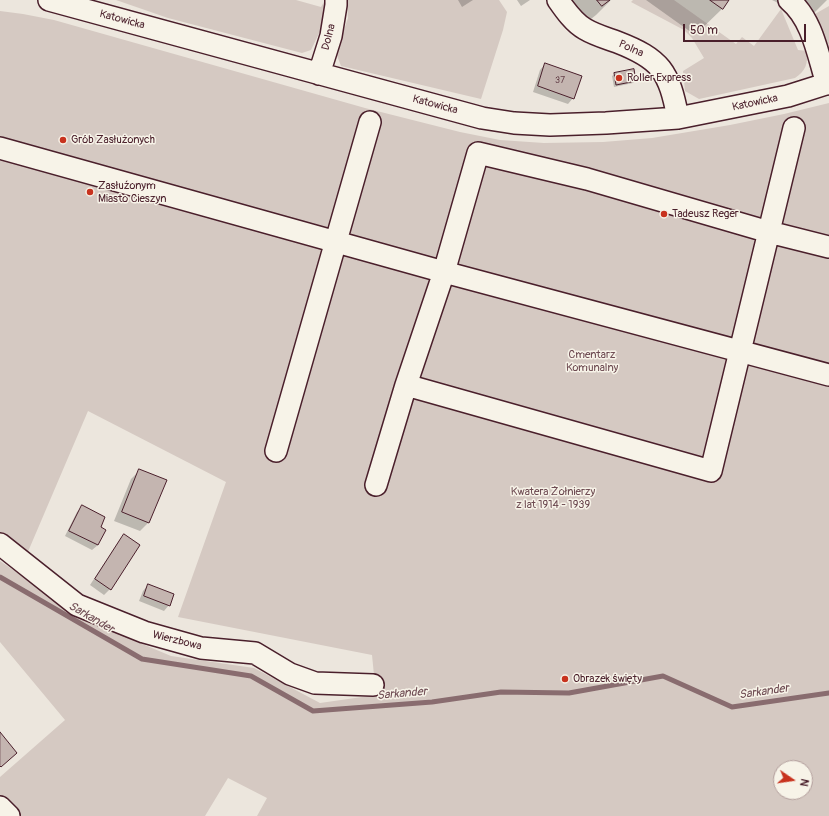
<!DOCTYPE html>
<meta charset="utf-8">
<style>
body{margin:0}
#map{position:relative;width:829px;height:816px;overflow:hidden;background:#ece6dd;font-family:Pangolin,sans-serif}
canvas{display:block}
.north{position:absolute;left:773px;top:760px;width:40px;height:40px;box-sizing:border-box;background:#f7f3e8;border:1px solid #b29e9c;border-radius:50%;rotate:103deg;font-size:11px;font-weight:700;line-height:16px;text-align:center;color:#4a1f2b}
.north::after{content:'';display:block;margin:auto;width:14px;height:18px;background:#c8321e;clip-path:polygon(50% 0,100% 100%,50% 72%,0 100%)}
.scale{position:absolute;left:683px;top:24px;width:123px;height:18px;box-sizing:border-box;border:2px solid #4a1f2b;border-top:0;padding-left:5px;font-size:12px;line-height:14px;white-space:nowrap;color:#4a1f2b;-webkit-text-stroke:3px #f7f3e8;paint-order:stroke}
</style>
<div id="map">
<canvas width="829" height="816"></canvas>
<div class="north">N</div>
<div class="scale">50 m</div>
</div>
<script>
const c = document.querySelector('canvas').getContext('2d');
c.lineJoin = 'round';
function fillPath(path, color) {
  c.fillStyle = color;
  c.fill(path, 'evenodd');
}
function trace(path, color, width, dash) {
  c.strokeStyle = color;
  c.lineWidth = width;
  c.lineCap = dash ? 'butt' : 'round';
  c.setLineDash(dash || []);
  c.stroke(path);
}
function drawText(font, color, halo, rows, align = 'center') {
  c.font = font + ' Pangolin,sans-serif';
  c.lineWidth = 3;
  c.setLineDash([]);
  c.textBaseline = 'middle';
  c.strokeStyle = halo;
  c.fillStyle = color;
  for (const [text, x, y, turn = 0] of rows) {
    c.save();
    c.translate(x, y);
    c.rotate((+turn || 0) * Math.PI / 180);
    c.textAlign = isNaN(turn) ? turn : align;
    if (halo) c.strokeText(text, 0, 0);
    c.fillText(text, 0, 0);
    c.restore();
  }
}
fillPath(new Path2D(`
 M116,0H296L321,7L324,2V23L311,50L302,53L168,18Z
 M347,0H499L507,12L503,30L481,99L341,66L336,53L348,18Z
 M633,0H674L736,44L742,37L754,46L781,9L798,50L807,51C808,63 806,71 795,78L699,99L685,91L683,71L704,58L692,38L684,30L631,2Z
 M829,6V51L826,49L815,14Z
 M0,11L23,14L54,20L365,108L460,132L500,140L544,143L603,142L652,138L730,125L784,114L829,103V816H257L267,798L228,778L205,816H19L0,795V777L65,720L0,642V561L90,622L171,656L254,668L320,703L376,695L372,655L178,617L226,482L88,411L27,554L0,532ZM781,768H805V792H781Z`), '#d5c9c2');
fillPath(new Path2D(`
 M458,0H473L462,7Z
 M517,0H530L521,6Z
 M548,0H611L596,15L575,32Z
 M646,0H728L722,9L695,35Z
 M772,0H827L809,18Z
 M545,64L573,98L568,104L533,92L540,70Z
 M615,74L635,81L633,83L614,87L612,76Z
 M140,470L166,480L148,523L140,531L114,521L131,479Z
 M82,507L99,528L105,530L98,545L92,550L65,536L77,512Z
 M124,536L110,589L104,595L90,585L119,541Z
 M148,585L169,605L164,611L139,601L143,591Z`), '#0003');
trace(new Path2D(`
 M0,577L142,659L251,676L313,711L432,702L501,692L569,693L663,676L732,707L829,693`), '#896c6f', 5);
const building = new Path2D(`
 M597,0H610L602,6Z
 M710,0H729L723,9Z
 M545,63L582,76L574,99L538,86Z
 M634,69L636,81L616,85L614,73Z
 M139,469L167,480L149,523L122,512Z
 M82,505L105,517L101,527L106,530L98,545L69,531Z
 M124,534L140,545L111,590L95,579Z
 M148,584L174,594L170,606L144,596Z
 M0,732L17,753L1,767L0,766Z`);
fillPath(building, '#c4b5b0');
trace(building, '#4a1f2b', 1);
const minor = new Path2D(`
 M49,0L482,118L514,123L550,125L606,123L678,118L788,96L829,83
 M558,0C565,10 574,23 585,29C595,35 606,38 617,42C661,59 669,71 678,118
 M789,0C813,20 818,56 827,84
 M319,74L331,36L336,5V0
 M0,148L444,272L829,375
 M406,385L711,471L794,128
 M276,451L370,122
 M376,485L406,385L444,272L478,153L587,179L769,232L829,247
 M0,544L77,605L144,632L201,648L255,653L290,674L315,683L373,685
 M0,807L9,816`);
trace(minor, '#4a1f2b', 24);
trace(minor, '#f7f3e8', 21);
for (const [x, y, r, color] of [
 [619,78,4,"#c8321e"],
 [63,140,4,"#c8321e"],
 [90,192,4,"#c8321e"],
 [664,214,4,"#c8321e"],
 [565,679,4,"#c8321e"]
]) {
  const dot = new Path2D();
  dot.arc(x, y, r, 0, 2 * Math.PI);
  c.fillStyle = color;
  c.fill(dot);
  trace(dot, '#f7f3e8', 1.5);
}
drawText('9px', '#68444c', null, [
 ["37",560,81]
]);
drawText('11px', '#4a1f2b', '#f7f3e8', [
 ["Katowicka",122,20,15],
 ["Dolna",329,37,-76],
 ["Polna",631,49,24],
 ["Katowicka",755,103,-12],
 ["Katowicka",435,105,15],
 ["Wierzbowa",177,641,14]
]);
drawText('11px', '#4a1f2b', '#f7f3e8', [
 ["Roller Express",627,78],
 ["Grób Zasłużonych",71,140],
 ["Zasłuźonym",98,186],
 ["Miasto Cieszyn",98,199],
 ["Tadeusz Reger",672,214],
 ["Obrazek święty",573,679]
], 'left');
drawText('11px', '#6d4a51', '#f7f3e8', [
 ["Cmentarz",592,355],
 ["Komunalny",592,368],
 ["Kwatera Żołnierzy",553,492],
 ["z lat 1914 - 1939",553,505]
]);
drawText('italic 12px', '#6f4c53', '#f7f3e8', [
 ["Sarkander",91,618,30],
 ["Sarkander",764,692,-8],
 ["Sarkander",402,694,-5]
]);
</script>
